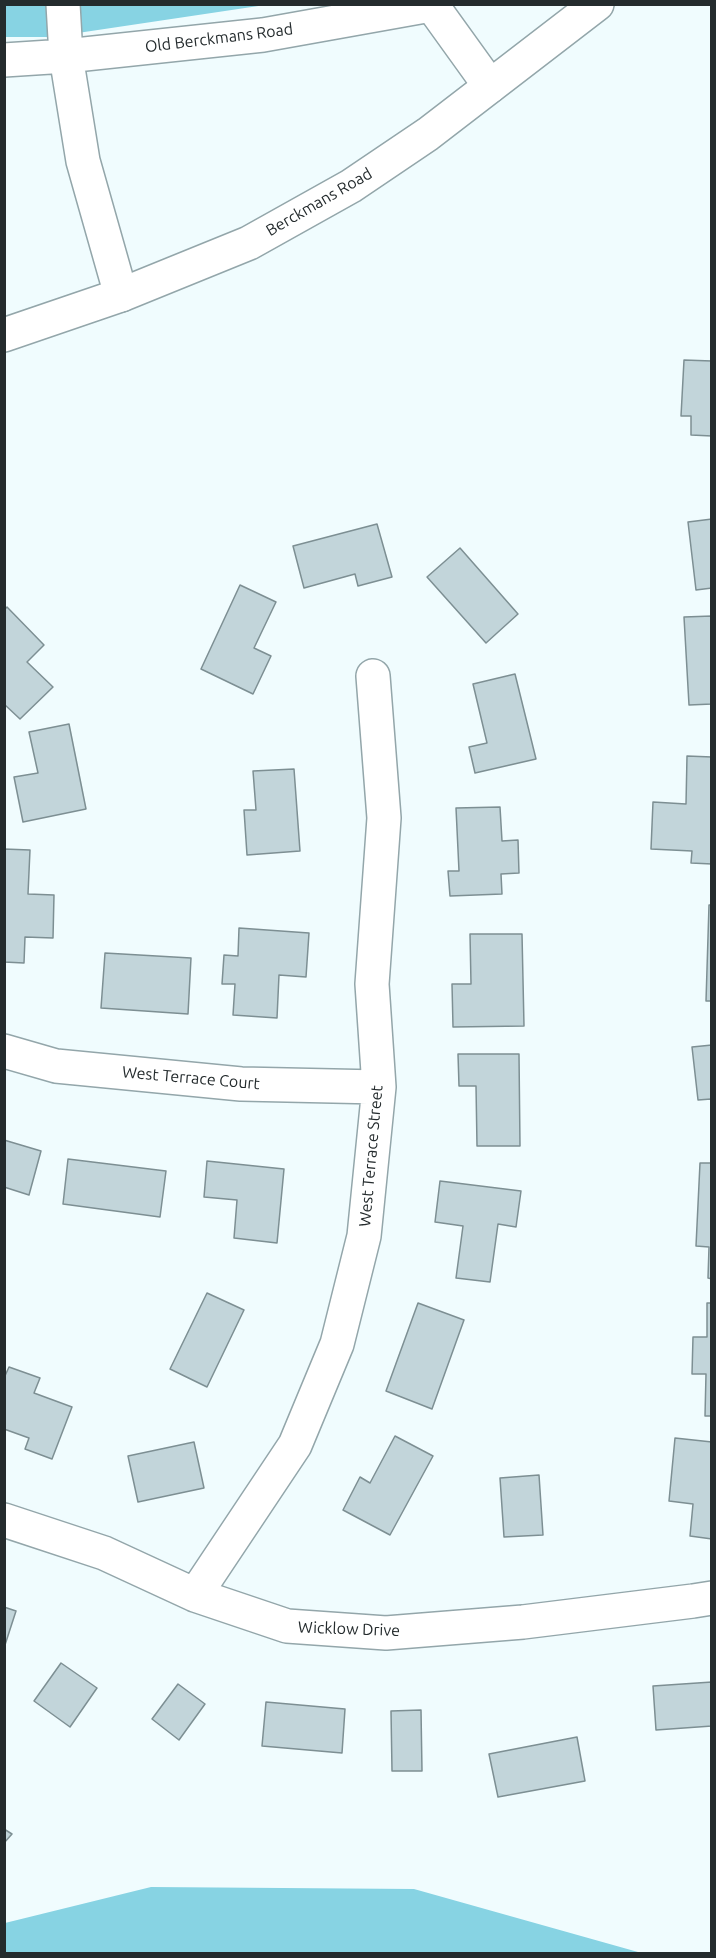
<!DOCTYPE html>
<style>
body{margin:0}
#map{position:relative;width:716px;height:1958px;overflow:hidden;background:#f0fcfe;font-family:Ubuntu,sans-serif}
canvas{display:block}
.frame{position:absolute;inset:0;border:6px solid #242b2d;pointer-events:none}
</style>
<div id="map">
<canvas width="716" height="1958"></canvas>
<div class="frame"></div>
</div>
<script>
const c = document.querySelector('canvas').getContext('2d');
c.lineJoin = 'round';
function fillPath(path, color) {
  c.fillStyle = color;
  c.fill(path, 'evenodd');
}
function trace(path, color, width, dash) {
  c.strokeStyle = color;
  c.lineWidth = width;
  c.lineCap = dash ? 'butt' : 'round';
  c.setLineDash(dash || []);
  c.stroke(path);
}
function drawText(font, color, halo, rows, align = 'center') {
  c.font = font + ' Ubuntu,sans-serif';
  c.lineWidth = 4.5;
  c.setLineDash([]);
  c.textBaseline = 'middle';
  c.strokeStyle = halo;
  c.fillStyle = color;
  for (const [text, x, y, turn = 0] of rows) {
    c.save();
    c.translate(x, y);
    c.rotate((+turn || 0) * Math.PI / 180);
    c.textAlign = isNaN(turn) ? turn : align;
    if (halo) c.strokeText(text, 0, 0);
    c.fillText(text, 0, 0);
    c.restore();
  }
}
fillPath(new Path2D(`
 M4,5H265L51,37H5Z
 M151,1887L414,1889L638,1952L637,1954L5,1953V1923Z`), '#87d3e3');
const building = new Path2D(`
 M684,360L712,361V436L691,435V416H681Z
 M712,519V588L696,590L688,522Z
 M377,524L392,577L358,586L355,574L304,588L293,546Z
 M460,548L518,614L486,643L427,577Z
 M240,585L276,602L254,648L271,656L253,694L201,669Z
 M7,607L44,645L27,662L53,687L20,719L4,704V610Z
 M712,616V704L689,705L684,617Z
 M515,674L536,759L475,773L469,747L487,743L473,684Z
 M69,724L86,809L23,822L14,777L38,773L29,732Z
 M687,756L712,757V864L691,863L692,851L651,849L653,802L686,804Z
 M294,769L300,851L247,855L244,810H256L253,771Z
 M500,807L502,841L518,840L519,873L501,874L502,894L450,896L448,871H459L456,808Z
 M4,849L30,850L28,894L54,895L53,938L25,937L24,963L4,962Z
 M709,905H712V1001H706Z
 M239,928L309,933L306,977L279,975L277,1018L233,1015L235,984H222L224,955L238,956Z
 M470,934H522L524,1026L453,1027L452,984H471Z
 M105,953L191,958L188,1014L101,1008Z
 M712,1045V1104L711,1099L698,1100L692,1047Z
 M458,1054H519L520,1146H477L476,1086H459Z
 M4,1140L41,1151L29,1195L4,1187Z
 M68,1159L166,1171L160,1217L63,1204Z
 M207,1161L284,1169L277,1243L234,1238L237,1200L204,1197Z
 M700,1163H712V1279L708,1278L709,1247L696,1246Z
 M440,1181L521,1191L516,1227L498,1224L490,1282L456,1278L463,1226L435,1222Z
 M207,1293L244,1310L207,1387L170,1369Z
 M418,1303L464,1320L432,1409L386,1391Z
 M707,1303H712V1416H705L706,1374H692L693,1337H707Z
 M9,1367L40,1378L34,1393L72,1407L52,1459L25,1449L29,1438L4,1429V1378Z
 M395,1436L433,1456L390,1535L343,1510L360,1477L370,1483Z
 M675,1438L712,1442V1539L690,1536L693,1504L669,1501Z
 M194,1442L204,1488L138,1502L128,1456Z
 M539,1475L543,1535L504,1537L500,1478Z
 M4,1607L16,1611L4,1648Z
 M61,1663L97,1688L70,1727L34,1701Z
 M712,1682V1726L656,1730L653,1686Z
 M178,1684L205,1704L179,1740L152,1719Z
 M266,1702L345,1709L342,1753L262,1746Z
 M421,1710L422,1771H392L391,1711Z
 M577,1737L585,1781L498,1797L489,1754Z
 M4,1829L12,1834L4,1843Z`);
fillPath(building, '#c2d5da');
trace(building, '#7d8f93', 1.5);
const minor = new Path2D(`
 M63,4L66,56L83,161L121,295
 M431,4L490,86
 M4,60L66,56L263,35L431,5
 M4,1051L56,1066L241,1084L379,1087
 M4,1520L104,1553L195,1595L287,1626L386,1633L523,1622L693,1601L712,1598
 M195,1595L295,1445L337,1344L364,1236L379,1087L372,984L384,818L373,676`);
const major = new Path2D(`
 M4,335L121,295L249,243L351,186L428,134L597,4`);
trace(minor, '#93a6aa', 36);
trace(major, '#93a6aa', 36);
trace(minor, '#fff', 33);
trace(major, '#fff', 33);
drawText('16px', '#242b2d', '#fff', [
 ["Old Berckmans Road",219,38,-7],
 ["Berckmans Road",319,202,-30],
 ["West Terrace Court",191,1078,5],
 ["West Terrace Street",371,1156,-85],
 ["Wicklow Drive",349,1629,2]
]);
</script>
